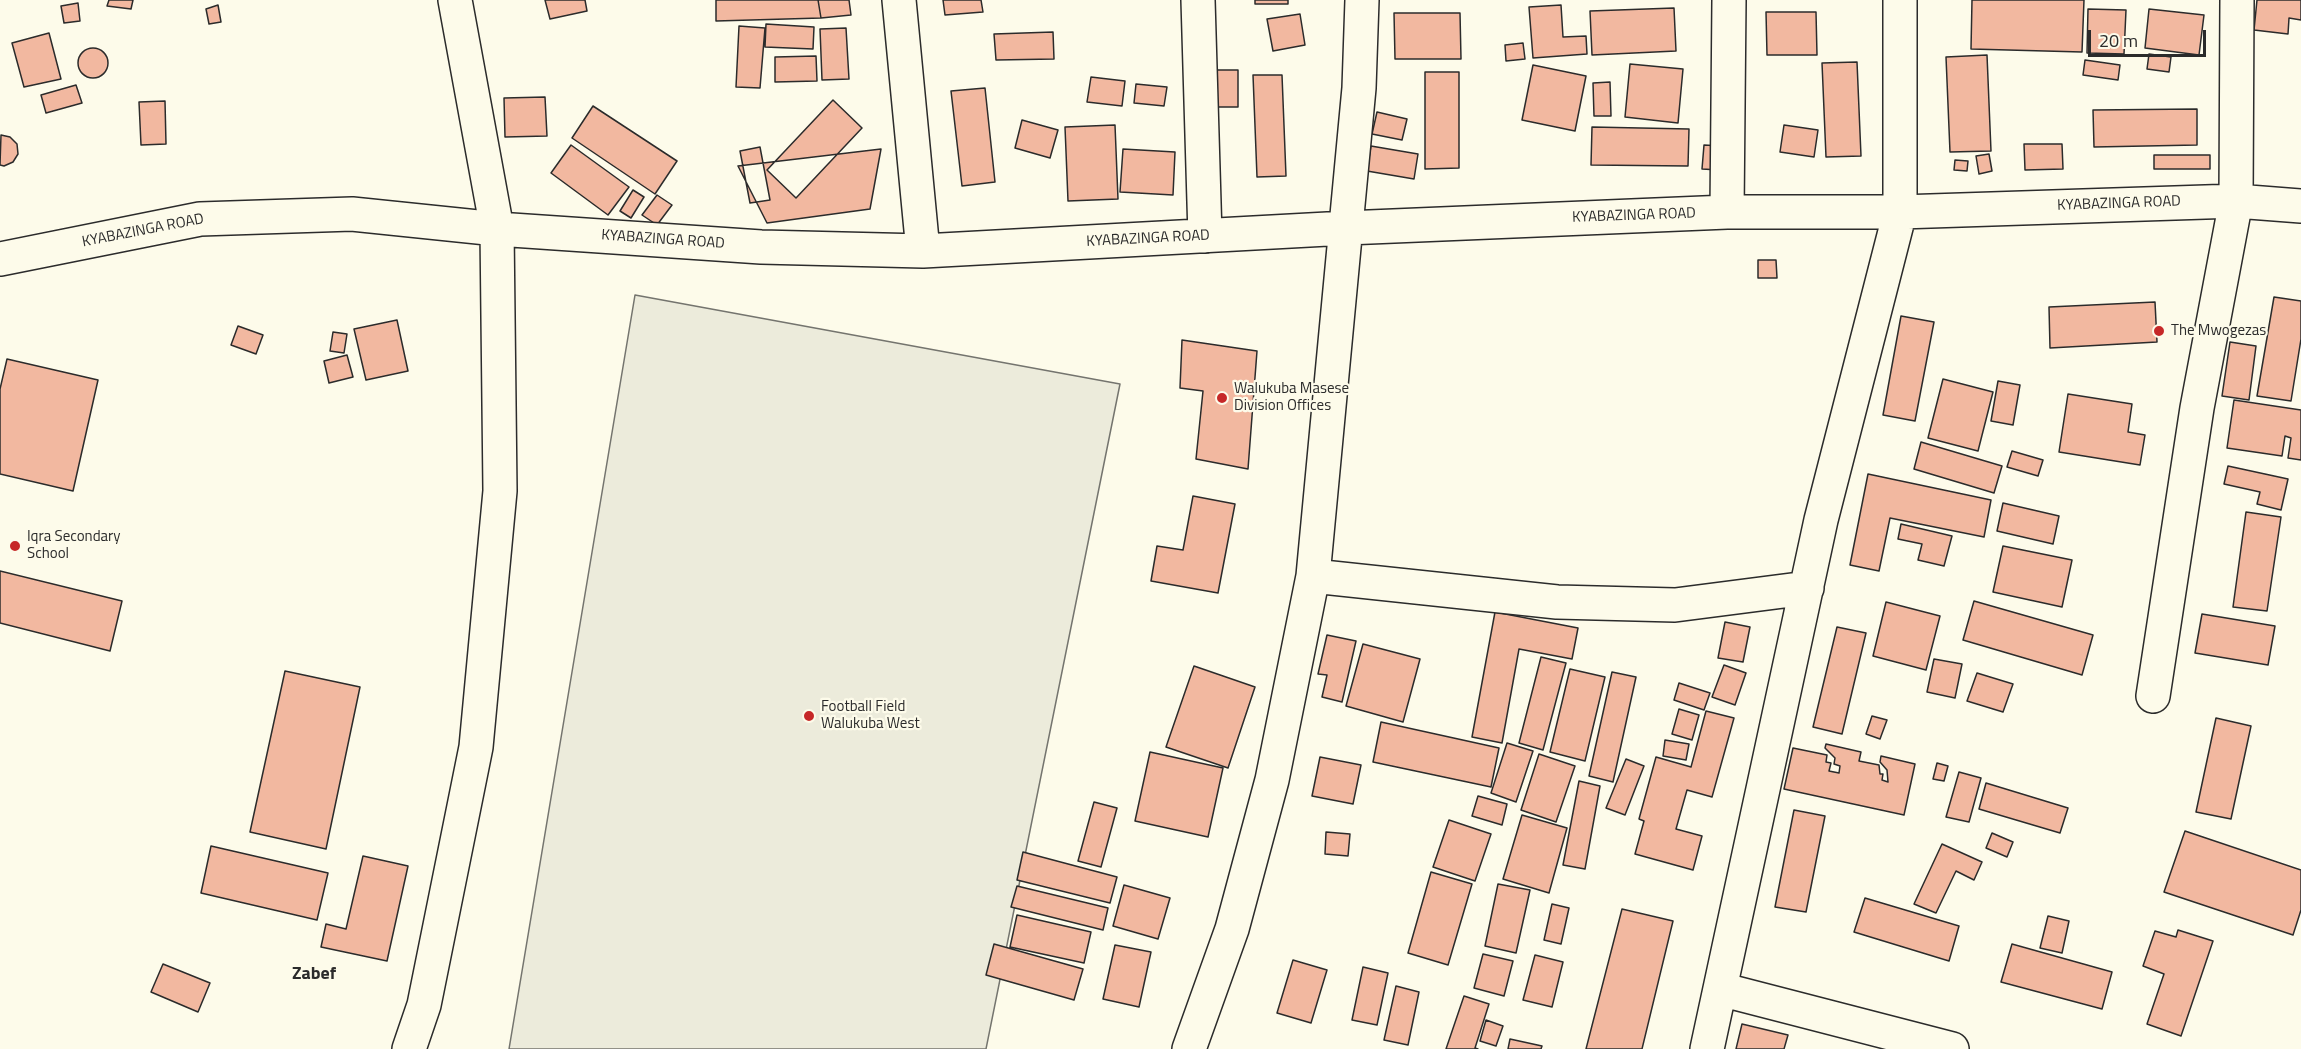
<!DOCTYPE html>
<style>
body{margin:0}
#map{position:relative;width:2301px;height:1049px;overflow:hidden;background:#fdfbea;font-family:"Titillium Web",sans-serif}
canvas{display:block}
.scale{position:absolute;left:2088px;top:30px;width:118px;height:27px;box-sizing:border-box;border:3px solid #2b2b2b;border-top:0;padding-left:8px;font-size:18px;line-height:21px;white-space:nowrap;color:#2b2b2b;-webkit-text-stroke:4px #fdfbea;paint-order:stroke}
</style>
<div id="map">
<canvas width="2301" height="1049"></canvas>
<div class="scale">20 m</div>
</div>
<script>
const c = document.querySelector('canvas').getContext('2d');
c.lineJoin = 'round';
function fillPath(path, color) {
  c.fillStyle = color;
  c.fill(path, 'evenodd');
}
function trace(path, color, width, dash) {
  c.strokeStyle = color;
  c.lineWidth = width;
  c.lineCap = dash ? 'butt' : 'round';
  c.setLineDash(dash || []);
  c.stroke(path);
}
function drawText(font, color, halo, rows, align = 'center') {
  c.font = font + ' "Titillium Web",sans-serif';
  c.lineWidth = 4.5;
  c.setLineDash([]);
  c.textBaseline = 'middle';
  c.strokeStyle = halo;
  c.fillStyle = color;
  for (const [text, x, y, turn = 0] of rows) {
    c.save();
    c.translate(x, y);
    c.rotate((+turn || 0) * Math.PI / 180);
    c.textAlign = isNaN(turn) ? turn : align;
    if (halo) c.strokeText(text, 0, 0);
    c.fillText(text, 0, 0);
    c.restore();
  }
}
const green = new Path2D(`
 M635,295L1120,384L986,1049H509Z`);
fillPath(green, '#ecebdb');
trace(green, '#74746e', 1.5);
const building = new Path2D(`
 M109,0H133L131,9L107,6Z
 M545,0H585L587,11L550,19Z
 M716,0H818L821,18L716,21Z
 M818,0H849L851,15L821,18Z
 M943,0H981L983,12L945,15Z
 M1255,0H1288V4H1255Z
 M1972,0H2084L2082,52L1971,49Z
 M2257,0H2301V20L2289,18L2288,34L2254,30Z
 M78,3L80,21L64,23L61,6Z
 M218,5L221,22L209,24L206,9Z
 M1561,5L1563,37L1586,36L1587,54L1533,58L1529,7Z
 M1674,8L1676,51L1592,55L1590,11Z
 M2088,9L2126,10L2124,54L2087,53Z
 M2149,9L2204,15L2199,55L2145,48Z
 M1766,12H1816L1817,55H1767Z
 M1394,13H1460L1461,59H1395Z
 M1300,14L1305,45L1273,51L1267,19Z
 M766,24L814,27L813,49L765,47Z
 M739,26L765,28L760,88L736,87Z
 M846,28L849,79L822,80L820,29Z
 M1053,32L1054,59L996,60L994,34Z
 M49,33L61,79L24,87L12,43Z
 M1523,43L1525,59L1506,61L1505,45Z
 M78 63a15 15 0 1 1 30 0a15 15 0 1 1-30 0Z
 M2149,54L2171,57L2169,72L2147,69Z
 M1987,55L1991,151L1950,152L1946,57Z
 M816,56L817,81L775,82V57Z
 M2085,60L2120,65L2118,80L2083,75Z
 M1857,62L1861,156L1826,157L1822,63Z
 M1630,64L1683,69L1678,123L1625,117Z
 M1533,65L1586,76L1575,131L1522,120Z
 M1213,70H1238V107H1215Z
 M1425,72H1459V168L1425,169Z
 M1253,75H1282L1286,176L1257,177Z
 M1091,77L1125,81L1122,106L1087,102Z
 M1610,82L1611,116H1594L1593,83Z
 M1136,84L1167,87L1164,106L1134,103Z
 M76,85L82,103L46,113L41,95Z
 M985,88L995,182L962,186L951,91Z
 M545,97L547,136L505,137L504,98Z
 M833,100L862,128L796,198L767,170Z
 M165,101L166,144L141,145L139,102Z
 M593,106L677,161L655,194L572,138Z
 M2197,109V145L2094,147L2093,110Z
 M1377,112L1407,119L1402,140L1372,134Z
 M1022,120L1058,130L1050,158L1015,148Z
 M1115,125L1118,199L1068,201L1065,127Z
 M1784,125L1818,130L1814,157L1780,152Z
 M1592,127L1689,129L1688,166L1591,165Z
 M1,135L10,137L17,144L18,154L13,162L4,166L0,165Z
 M2024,144H2062L2063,169L2025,170Z
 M571,145L629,187L608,215L551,173Z
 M1704,145L1721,146L1719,170L1702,169Z
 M1371,146L1418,154L1414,179L1367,171Z
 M760,147L770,200L750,203L740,151Z
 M881,149L870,209L767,223L738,166Z
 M1123,149L1175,152L1173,195L1120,192Z
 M1989,154L1992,171L1979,174L1976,156Z
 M2154,155H2210V169H2154Z
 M1955,160L1968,161L1967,171L1954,170Z
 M633,190L644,197L631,218L620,211Z
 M657,195L672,205L657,225L642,215Z
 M1758,260H1776L1777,278H1758Z
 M2274,297L2301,301V339L2291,401L2257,396Z
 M2155,302L2157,342L2050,348L2049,307Z
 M1901,316L1934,322L1915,421L1883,415Z
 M397,320L408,371L366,380L354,329Z
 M238,326L263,335L256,354L231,345Z
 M333,332L347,334L344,353L330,351Z
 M1182,340L1257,351L1248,469L1196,459L1203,391L1180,388Z
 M2230,342L2256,346L2249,400L2222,396Z
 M347,355L353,377L329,383L324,361Z
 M7,359L98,380L73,491L0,474V389Z
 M1943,379L1993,392L1978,451L1928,438Z
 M1998,381L2020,385L2013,425L1991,421Z
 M2068,394L2132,404L2128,432L2145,435L2140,465L2059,452Z
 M2234,400L2301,410V460L2288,458L2291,438L2285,436L2282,456L2227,448Z
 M1921,442L2002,466L1994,493L1914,469Z
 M2012,451L2043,460L2038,476L2007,467Z
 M2228,466L2288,479L2281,510L2257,504L2260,492L2224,484Z
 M1868,474L1991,500L1984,537L1890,518L1879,571L1850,565Z
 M1193,496L1235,504L1218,593L1151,581L1157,546L1183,550Z
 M2003,503L2059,516L2053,544L1997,531Z
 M2246,512L2281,517L2267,611L2233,607Z
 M1901,524L1952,536L1944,566L1918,560L1922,544L1898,539Z
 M2003,546L2072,560L2062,607L1993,592Z
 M0,571L122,601L110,651L0,623Z
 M1974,601L2093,635L2082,675L1963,640Z
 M1886,602L1940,616L1926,670L1873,656Z
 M1495,612L1578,628L1572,659L1519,649L1502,743L1472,737Z
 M2202,614L2275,626L2268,665L2195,653Z
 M1725,622L1750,627L1743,662L1718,658Z
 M1837,627L1866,633L1842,734L1813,727Z
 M1327,635L1356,641L1342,702L1322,697L1327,675L1318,674Z
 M1363,644L1420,659L1403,722L1346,706Z
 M1541,657L1566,663L1543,750L1519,743Z
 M1934,659L1962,664L1955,698L1927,692Z
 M1724,665L1746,673L1735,705L1712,697Z
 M1194,666L1255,687L1228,768L1166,747Z
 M1570,669L1605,677L1585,761L1550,752Z
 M285,671L360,687L326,849L250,832Z
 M1612,672L1636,677L1613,782L1589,776Z
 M1977,673L2013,684L2003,712L1967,701Z
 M1679,683L1710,693L1704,710L1674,700Z
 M1679,709L1699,715L1692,740L1672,734Z
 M1706,711L1734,718L1712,797L1687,790L1676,829L1702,836L1693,870L1635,854L1644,821L1639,819L1656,757L1691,767Z
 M1872,716L1887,720L1880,739L1866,734Z
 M2216,718L2251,726L2231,819L2196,812Z
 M1381,722L1499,748L1491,787L1373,762Z
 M1665,740L1689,744L1686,760L1663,756Z
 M1507,743L1533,751L1516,802L1491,793Z
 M1826,744L1861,752L1859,761L1879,765L1880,774H1883L1882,780L1888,782L1887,770L1880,762L1881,756L1915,764L1904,815L1784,789L1793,748L1827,755L1826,762L1831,763L1829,771L1839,773L1840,766L1834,764L1835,758L1825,748Z
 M1150,752L1223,768L1208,837L1135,821Z
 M1539,754L1575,766L1556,822L1521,810Z
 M1320,757L1361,765L1353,804L1312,796Z
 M1626,759L1644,766L1625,815L1606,808Z
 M1937,763L1948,766L1944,781L1933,779Z
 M1959,772L1981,778L1969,822L1946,817Z
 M1579,781L1600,786L1585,869L1563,865Z
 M1986,783L2068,808L2060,833L1979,809Z
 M1478,796L1507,804L1502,825L1472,816Z
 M1094,802L1117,808L1101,867L1078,861Z
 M1794,810L1825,816L1806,912L1775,907Z
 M1522,815L1567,828L1549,893L1503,879Z
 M1449,820L1491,834L1475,881L1433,867Z
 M2185,831L2301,870V910L2293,935L2164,892Z
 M1326,832L1350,834L1348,856L1325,854Z
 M1992,833L2013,842L2007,857L1986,848Z
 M1942,844L1982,862L1974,880L1956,871L1936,913L1914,904Z
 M211,846L328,873L317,920L201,893Z
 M1023,852L1117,877L1110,903L1017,880Z
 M363,856L408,866L387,961L321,947L326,924L346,929Z
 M1431,872L1472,884L1448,965L1408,953Z
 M1498,884L1530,890L1516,953L1485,946Z
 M1124,885L1170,898L1158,939L1113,926Z
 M1017,886L1108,908L1103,930L1011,907Z
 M1865,898L1959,926L1949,961L1854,932Z
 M1552,904L1569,908L1561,944L1544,940Z
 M1622,909L1673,921L1642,1049H1586Z
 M1017,915L1091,932L1084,963L1010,947Z
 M2048,916L2069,921L2062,953L2040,948Z
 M2178,930L2213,941L2181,1036L2147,1024L2164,974L2143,966L2155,931L2176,937Z
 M994,944L1083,969L1074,1000L986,975Z
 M2012,944L2112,972L2102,1009L2001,982Z
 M1115,945L1151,952L1139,1007L1103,999Z
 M1483,954L1513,961L1504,996L1474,988Z
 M1535,955L1563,962L1552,1007L1523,1000Z
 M1293,960L1327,970L1311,1023L1277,1013Z
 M163,964L210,983L198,1012L151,992Z
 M1363,967L1388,973L1377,1025L1352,1020Z
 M1396,986L1419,992L1408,1045L1384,1040Z
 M1464,996L1489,1004L1475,1048L1478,1049H1446Z
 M1486,1020L1503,1026L1496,1046L1480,1041Z
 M1742,1024L1788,1035L1784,1049H1736Z
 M1510,1039L1542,1046L1541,1049H1508Z`);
fillPath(building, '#f2b8a0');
trace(building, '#2b2b2b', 1.5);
const street = new Path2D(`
 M899,0L923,251
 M1198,0L1205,236
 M1727,212L1729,0
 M0,259L200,219L352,214L497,229L761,247L923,251L1346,228L1727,212H1900L2236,201L2301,206
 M1313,576L1557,602L1675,605L1807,588
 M2153,696L2197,408L2236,201L2237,0
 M1720,989L1952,1049
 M409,1049L424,1005L476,747L500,491L497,229L455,0
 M1189,1049L1232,929L1272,780L1313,576L1359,88L1362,0
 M1707,1049L1821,520L1900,212V0`);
trace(street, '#2b2b2b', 36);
trace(street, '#fdfbea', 33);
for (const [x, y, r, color] of [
 [2159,331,6,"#c62828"],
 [1222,398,6,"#c62828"],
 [15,546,6,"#c62828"],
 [809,716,6,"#c62828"]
]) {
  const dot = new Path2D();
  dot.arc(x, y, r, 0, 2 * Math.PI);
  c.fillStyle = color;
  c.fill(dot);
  trace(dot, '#fdfbea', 2);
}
drawText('15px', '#2b2b2b', '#fdfbea', [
 ["KYABAZINGA ROAD",2119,204,-2],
 ["KYABAZINGA ROAD",1634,216,-2],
 ["KYABAZINGA ROAD",143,231,-11],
 ["KYABAZINGA ROAD",1148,239,-3],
 ["KYABAZINGA ROAD",663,240,4]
]);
drawText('15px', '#2b2b2b', '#fdfbea', [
 ["The Mwogezas",2171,331],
 ["Walukuba Masese",1234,389],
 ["Division Offices",1234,406],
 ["Iqra Secondary",27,537],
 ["School",27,554],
 ["Football Field",821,707],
 ["Walukuba West",821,724]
], 'left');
drawText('bold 18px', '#2b2b2b', '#fdfbea', [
 ["Zabef",314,975]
]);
</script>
